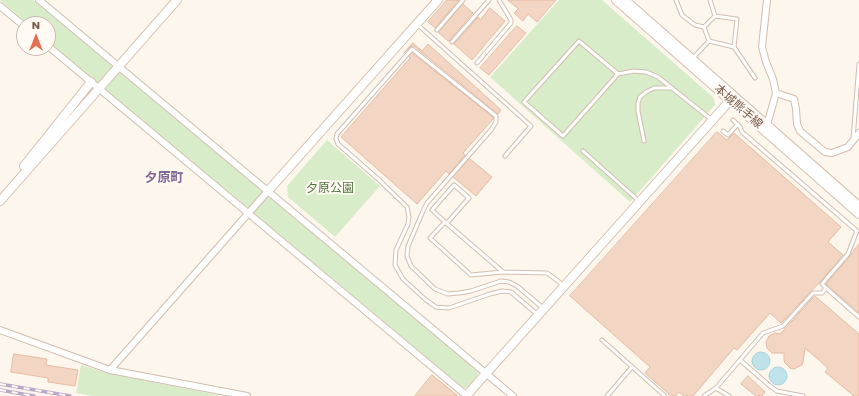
<!DOCTYPE html>
<meta charset="utf-8">
<style>
body{margin:0}
#map{position:relative;width:859px;height:396px;overflow:hidden;background:#fdf6ec;font-family:Poppins,sans-serif}
canvas{display:block}
.north{position:absolute;left:16px;top:16px;width:40px;height:40px;box-sizing:border-box;background:#fffaf3;border:1px solid #cabbb1;border-radius:50%;rotate:0deg;font-size:11px;font-weight:700;line-height:16px;text-align:center;color:#7a5c4d}
.north::after{content:'';display:block;margin:auto;width:14px;height:18px;background:#e76f51;clip-path:polygon(50% 0,100% 100%,50% 72%,0 100%)}
</style>
<div id="map">
<canvas width="859" height="396"></canvas>
<div class="north">N</div>
</div>
<script>
const c = document.querySelector('canvas').getContext('2d');
c.lineJoin = 'round';
function fillPath(path, color) {
  c.fillStyle = color;
  c.fill(path, 'evenodd');
}
function trace(path, color, width, dash) {
  c.strokeStyle = color;
  c.lineWidth = width;
  c.lineCap = dash ? 'butt' : 'round';
  c.setLineDash(dash || []);
  c.stroke(path);
}
function drawText(font, color, halo, rows, align = 'center') {
  c.font = font + ' Poppins,"Noto Sans JP",sans-serif';
  c.lineWidth = 4;
  c.setLineDash([]);
  c.textBaseline = 'middle';
  c.strokeStyle = halo;
  c.fillStyle = color;
  for (const [text, x, y, turn = 0] of rows) {
    c.save();
    c.translate(x, y);
    c.rotate((+turn || 0) * Math.PI / 180);
    c.textAlign = isNaN(turn) ? turn : align;
    if (halo) c.strokeText(text, 0, 0);
    c.fillText(text, 0, 0);
    c.restore();
  }
}
fillPath(new Path2D(`
 M0,0H33L476,370L478,373V375L467,388H464L48,41V24H28Z
 M559,0H602L714,98L715,105L630,202L490,77Z
 M327,140L380,186L335,237L288,197L287,186Z
 M81,365L107,373L223,396H92L76,393Z`), '#d8ecc9');
const water = new Path2D(`
 M752 361a9 9 0 1 1 18 0a9 9 0 1 1-18 0Z
 M769 376a9 9 0 1 1 18 0a9 9 0 1 1-18 0Z`);
fillPath(water, '#bfe3e8');
trace(water, '#a5d3da', 1);
const building = new Path2D(`
 M447,0H459L435,28L428,22Z
 M508,0H556L537,22L528,14L523,21L514,13L518,9Z
 M463,4L473,13L449,41H448L439,33Z
 M490,8L505,21L472,60L454,44L478,17L480,20Z
 M517,26L526,33L489,75L480,68Z
 M413,43L422,51L428,44L501,110L498,114L414,46H411L404,53Z
 M412,53L493,117V119L463,153L465,155L449,174L446,171L417,204L341,137L410,58L409,57Z
 M717,132L727,140L734,133L841,227L828,242L843,255L821,281L781,323L770,313L737,350L734,348L693,396H684L679,392L675,396H671L645,373L650,367L570,296Z
 M470,159L492,177L476,196L453,177Z
 M859,244V313L826,284L850,256L852,253Z
 M815,296L859,334V396H854L825,372L828,368L805,348L803,362L802,365L796,368L793,369L790,368L785,363L784,360V353H772L767,348L766,342L769,336L775,333L780,334Z
 M14,354L47,359L46,365L78,370L75,386L48,382V378L11,372Z
 M432,375L458,396H415Z
 M748,376L765,392L762,396H756L741,384Z`);
fillPath(building, '#f3d5c3');
trace(building, '#e6bba3', 1);
const lane = new Path2D(`
 M676,0L682,15L695,25L704,27
 M710,0L715,16
 M418,25L531,126L505,156
 M437,30L463,0
 M452,42L489,0
 M734,47L755,78
 M693,58L709,41L734,47L737,19L715,16L704,27L709,41
 M477,63L511,23V20L499,0
 M618,74L579,41L524,102L563,136L618,74L634,71L646,72L658,77L712,120
 M723,131L728,135L738,124
 M853,139L859,64
 M644,141L638,111V103L640,97L646,92L654,88H671
 M583,151L639,201
 M445,222L432,210L454,185L469,198L447,223
 M503,272L445,222L430,238L471,275L503,272L547,273L554,278L564,286
 M826,288L859,317
 M538,315L511,292L502,291L490,294L449,308L436,307L426,300L403,279L395,265L396,250L408,224L409,217L407,207L378,179L338,144L336,139L337,134L412,49L496,116V122L491,130L427,203L423,211L408,246L407,256L411,266L435,289L448,294L459,293L471,291L501,281L509,282L517,286L543,308
 M602,340L665,396
 M740,360L771,387L777,391L803,396
 M716,388L763,333L783,326L813,293H822L826,288L822,284L848,254L857,231L742,132L740,127L733,120
 M607,396L632,367
 M704,396L716,388L729,396`);
const street = new Path2D(`
 M39,0L513,396
 M767,0L762,47L766,62L773,79L776,93L767,125
 M0,6L24,26
 M48,46L466,395
 M776,93L794,99L796,109L797,124L800,131L825,152L832,153L848,147L859,133
 M0,330L110,370L247,396
 M110,370L268,191`);
const secondary = new Path2D(`
 M616,0L859,214
 M625,0L859,206
 M24,166L91,82
 M268,191L438,0
 M0,201L177,0
 M466,396L734,96`);
trace(lane, '#d1beb0', 5);
trace(street, '#d1beb0', 8);
trace(secondary, '#d6c0b0', 10);
trace(lane, '#fff', 3);
trace(street, '#fff', 6);
trace(secondary, '#fff', 8);
const rail = new Path2D(`
 M0,384L70,396
 M0,390L34,396`);
trace(rail, '#b9a8c9', 3.5);
trace(rail, '#fffaf3', 2, [6]);
drawText('12px', '#7a5c4d', '#fffaf3', [
 ["本城熊手線",738,107,41]
]);
drawText('12px', '#537a41', '#fffaf3', [
 ["夕原公園",330,189]
]);
drawText('bold 13px', '#846695', '#fffaf3', [
 ["夕原町",164,179]
]);
</script>
